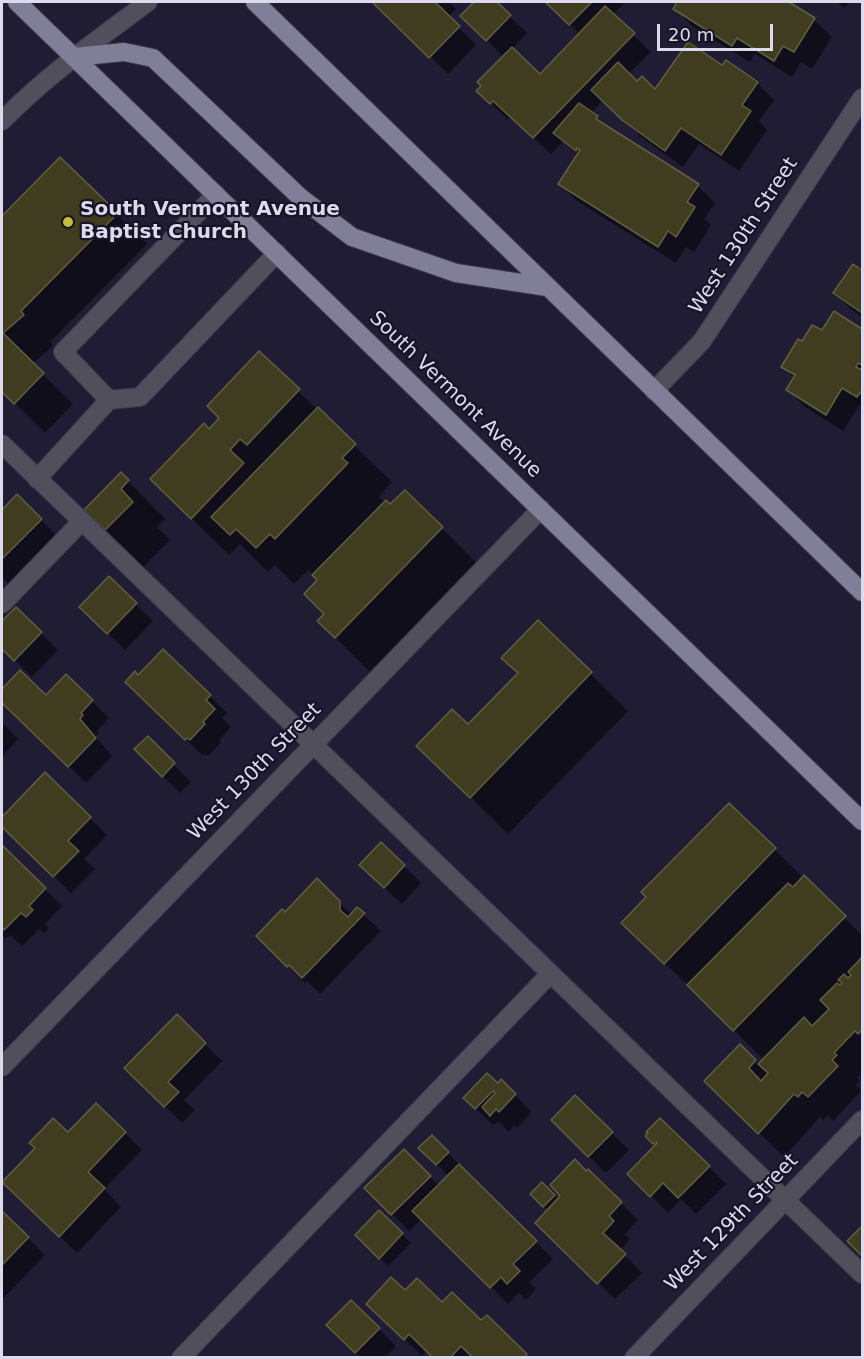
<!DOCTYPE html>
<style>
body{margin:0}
#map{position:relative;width:864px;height:1359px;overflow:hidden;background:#201c33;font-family:"DejaVu Sans",sans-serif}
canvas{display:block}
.frame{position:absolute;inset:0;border:3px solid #dddbeb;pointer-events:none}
.scale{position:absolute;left:657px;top:24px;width:116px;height:27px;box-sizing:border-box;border:3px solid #dddbeb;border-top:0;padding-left:8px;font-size:18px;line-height:21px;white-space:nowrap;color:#dddbeb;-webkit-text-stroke:4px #171329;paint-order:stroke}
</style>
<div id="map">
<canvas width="864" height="1359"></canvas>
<div class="frame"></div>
<div class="scale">20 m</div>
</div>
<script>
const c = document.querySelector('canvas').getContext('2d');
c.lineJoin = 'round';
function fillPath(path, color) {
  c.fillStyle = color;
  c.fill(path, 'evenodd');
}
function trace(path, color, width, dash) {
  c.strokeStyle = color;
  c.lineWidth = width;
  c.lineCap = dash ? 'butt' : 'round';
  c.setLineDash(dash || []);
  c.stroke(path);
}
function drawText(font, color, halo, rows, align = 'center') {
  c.font = font + ' "DejaVu Sans",sans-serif';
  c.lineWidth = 4.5;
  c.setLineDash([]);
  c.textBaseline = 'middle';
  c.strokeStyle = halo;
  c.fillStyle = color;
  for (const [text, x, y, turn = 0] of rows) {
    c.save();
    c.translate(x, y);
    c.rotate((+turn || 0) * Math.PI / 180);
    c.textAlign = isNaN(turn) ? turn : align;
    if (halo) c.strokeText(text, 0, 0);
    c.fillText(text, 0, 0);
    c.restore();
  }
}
fillPath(new Path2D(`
 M374,2H449L456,9L448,17L476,45L448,74Z
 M476,2H494L527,33L512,49L540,76L580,34L547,2H621L623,4L613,15L651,52L628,74L637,83L656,91L722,67L757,83L774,100L759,121L767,130L739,171L699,144L683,167L641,137L603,100L591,113L608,128L698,186L715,203L704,219L711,225L694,252L686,247L676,263L577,201L560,184L578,155L563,142L551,154L511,117L508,120L478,91L504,57L462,16Z
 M679,2H786L814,20L832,37L812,69L801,62L792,77L755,54L750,62L692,26L675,8Z
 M837,2H849L845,8Z
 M60,159L147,244L50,342L53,346L32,364L73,404L45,433L2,390V218Z
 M854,266L862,272V317L852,310L835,293Z
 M834,313L862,331V405L860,404L843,431L805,407L788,390L795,379L783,367L802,343L823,332Z
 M259,353L392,482L379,496L385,503L391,507L405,492L480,566L373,675L319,621L326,614L320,580L308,570L294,584L275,565L268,572L240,544L229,555L190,517L209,431L221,418Z
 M121,474L165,519L157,527L170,540L143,567L86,510Z
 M17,496L58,537L10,585L2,577V512Z
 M109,578L153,621L125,650L81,607Z
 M16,609L58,650L32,677L2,647V623Z
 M538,622L628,711L508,834L456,783L468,727L519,673Z
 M20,672L46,697L66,676L109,718L97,731L99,733L96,737L112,756L86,783L2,701V691Z
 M138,677L210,696L227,713L222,718L231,727L219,740L221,742L208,756L205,754L203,756L144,699Z
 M2,723L18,739L2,757Z
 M148,739L191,782L180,793L136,749Z
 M45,774L107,835L84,859L95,869L71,893L2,825V819Z
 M729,805L862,935V1073L857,1078L860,1081L856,1085L861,1091L833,1121L828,1115L823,1120L820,1117L784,1157L706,1081L740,1046L759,1065L764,1060L703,999L661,960Z
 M381,844L421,883L402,904L378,882Z
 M2,847L62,906L45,924L49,928L44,933L39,929L22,946L10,935L6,939L2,935Z
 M317,880L352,915L357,909L381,931L320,994L307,981L305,983L258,936L285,914Z
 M177,1016L222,1061L184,1100L195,1110L182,1123L126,1068Z
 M501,1082L532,1112L517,1128L514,1125L509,1132L498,1121L493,1125L465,1098L498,1085Z
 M575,1097L629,1150L606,1173L553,1120Z
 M96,1105L142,1150L104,1189L121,1207L77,1253L21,1199Z
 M647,1136L709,1167L726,1184L696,1214L681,1199L668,1213L629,1174L657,1146Z
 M432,1137L553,1259L529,1282L536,1289L526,1300L519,1293L508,1304L422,1218L409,1231L366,1188L404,1151L439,1186L449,1176L420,1148Z
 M588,1171L638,1220L625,1234L630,1239L620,1250L642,1273L615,1299L537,1223L548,1211L532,1194L542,1184L559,1200Z
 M379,1212L411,1243L388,1266L357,1235Z
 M2,1213L45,1255L2,1300Z
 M405,1293L481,1322L487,1317L528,1358H435L427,1350L422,1356L368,1304Z
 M351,1302L396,1346L385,1358H361L345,1342Z`), '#0007');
const building = new Path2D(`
 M372,2H435L460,26L429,58Z
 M474,2H497L511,15L486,41L460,16Z
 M545,2H592L569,25Z
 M677,2H789L815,18L794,52L783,46L774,61L737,38L732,46L673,9Z
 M605,6L635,33L533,138L493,101L490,104L476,91L481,86L477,82L512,47L540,74Z
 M688,42L722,65L726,60L758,82L742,105L751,111L721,155L681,128L665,151L622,120L591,90L618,62L637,81L642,76L655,89Z
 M579,103L598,116L596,119L699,184L687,202L695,207L676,237L668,231L658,247L558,184L580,150L577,148L576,151L553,133Z
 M60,157L118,213L21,311L24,315L3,333L44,373L14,404L2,392V216Z
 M853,264L862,270V313L833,293Z
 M834,311L862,329V365L858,363L856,367L862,370V391L857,397L842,388L826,415L786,390L795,375L781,367L798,339L802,341L812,325L822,330Z
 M259,351L300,389L247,445L240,439L230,450L244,463L191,519L150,479L204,423L209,429L219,418L207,406Z
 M318,407L356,444L342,458L348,463L275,539L270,534L256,548L236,529L230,535L211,517Z
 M121,472L129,480L121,489L133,502L105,530L84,510Z
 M405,490L443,527L335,638L317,621L324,614L304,594L317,580L312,575L386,500L390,504Z
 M17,494L42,519L2,559V510Z
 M109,576L137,603L107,634L79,607Z
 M16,607L42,632L14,661L2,649V621Z
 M538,620L592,672L470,798L416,746L452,709L468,724L518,673L501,658Z
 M163,649L211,695L206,700L215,709L203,722L205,724L190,740L187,738L185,740L125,682L135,671L138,675Z
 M20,670L46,695L66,674L93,700L81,713L83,715L80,719L96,738L68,767L2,703V689Z
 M148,736L175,763L162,777L134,749Z
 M45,772L91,817L68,841L79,851L53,877L2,827V817Z
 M729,803L776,848L664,964L621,923L646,897L641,892Z
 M381,842L405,865L384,888L359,865Z
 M2,845L46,888L29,906L33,910L26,917L21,913L4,930L2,928Z
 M804,875L846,916L733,1031L687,985L788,883L793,887Z
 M317,878L340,901V910L348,917L357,907L365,913L302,978L289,965L287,967L256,936L282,909L285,912Z
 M862,957V1030L858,1034L855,1031L834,1053L837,1055L832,1060L838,1066L808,1097L802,1092L798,1097L794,1094L758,1134L704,1081L740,1044L756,1060L749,1068L761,1081L768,1073L758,1064L804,1017L812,1026L829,1009L820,1000L837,983L840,985L842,983L838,980L844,974L848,978L851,975L848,972Z
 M177,1014L206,1043L168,1082L179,1092L164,1107L124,1068Z
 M487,1073L498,1083L501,1079L516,1094L499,1112L496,1109L490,1116L482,1107L495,1093L493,1091L475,1109L463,1098Z
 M575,1095L613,1132L588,1157L551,1120Z
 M96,1103L126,1132L88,1172L105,1188L59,1237L2,1182L35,1148L29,1143L53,1118L68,1132Z
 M660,1118L710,1166L678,1198L663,1183L650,1197L627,1174L657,1143L656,1142L653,1144L645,1136L648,1133L646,1132Z
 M432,1135L449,1152L436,1165L418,1148Z
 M404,1149L431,1176L391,1215L364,1188Z
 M575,1159L586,1171L588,1169L622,1202L609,1216L614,1221L603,1233L626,1254L597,1284L535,1223L560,1196L550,1185Z
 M459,1164L537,1241L513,1264L520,1271L507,1284L501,1277L490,1288L412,1211Z
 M542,1182L555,1195L543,1207L530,1194Z
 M379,1210L403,1233L379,1259L355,1235Z
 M2,1211L29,1237L2,1265Z
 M862,1226V1256L847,1241Z
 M391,1277L405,1290L417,1278L442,1302L452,1292L481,1320L487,1315L527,1354L525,1358H473L461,1346L450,1358H433L409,1334L404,1340L366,1304Z
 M351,1300L380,1328L355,1353L326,1325Z`);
fillPath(building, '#3f3c20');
trace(building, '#615e41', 1.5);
const service = new Path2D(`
 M216,194L63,352L109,400L140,397L277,253
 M2,444L862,1274
 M37,479L109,400
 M2,604L82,521
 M181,1358L550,974`);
const minor = new Path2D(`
 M2,121C46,76 98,39 148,2
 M654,391L702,341L862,98
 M2,1067L541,509
 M634,1358L862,1120`);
const primary = new Path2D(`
 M17,2L862,821
 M255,2L862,592
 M74,57L124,52L153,58L301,198L352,237L456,273L547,287`);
trace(service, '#3a374d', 20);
trace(minor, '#3a374d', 20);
trace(primary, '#3a374d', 20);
trace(service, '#514f5b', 18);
trace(minor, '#514f5b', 18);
trace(primary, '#817e97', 18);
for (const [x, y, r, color] of [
 [68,222,6,"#c9ba3a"]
]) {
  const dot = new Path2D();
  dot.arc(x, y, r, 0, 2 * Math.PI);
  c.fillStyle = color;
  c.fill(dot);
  trace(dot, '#171329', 2);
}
drawText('bold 20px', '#dddbeb', '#171329', [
 ["South Vermont Avenue",80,210],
 ["Baptist Church",80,233]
], 'left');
drawText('20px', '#dddbeb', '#171329', [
 ["West 130th Street",744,236,-57],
 ["South Vermont Avenue",455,395,44],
 ["West 130th Street",255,772,-46],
 ["West 129th Street",732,1223,-46]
]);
</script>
